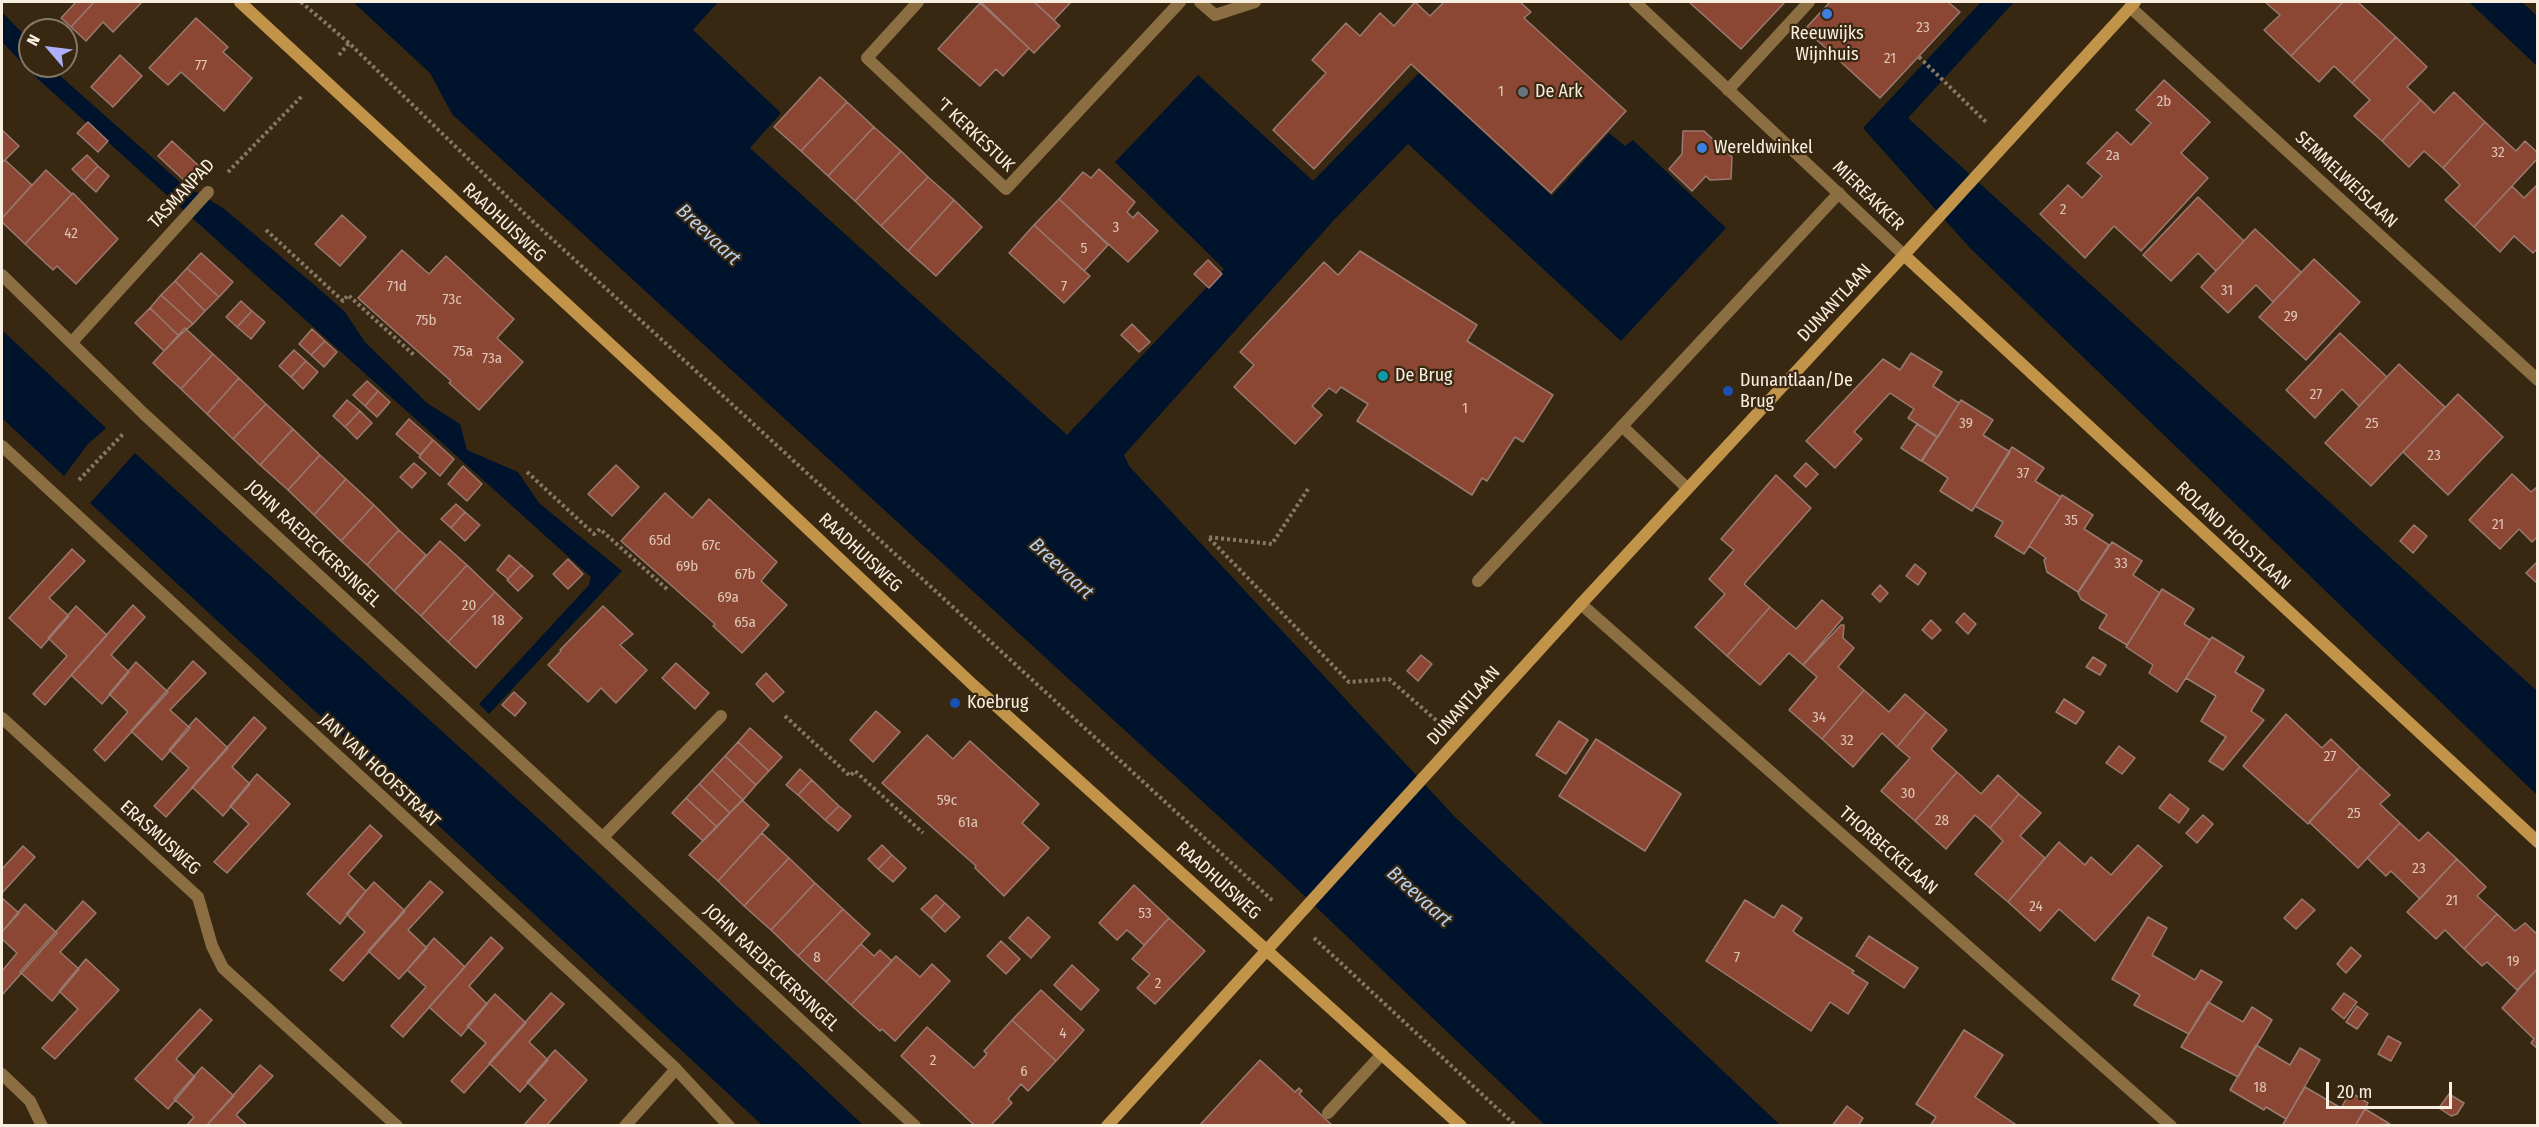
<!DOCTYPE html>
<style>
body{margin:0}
#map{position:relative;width:2539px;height:1127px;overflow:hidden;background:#382812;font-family:"Fira Sans Condensed",sans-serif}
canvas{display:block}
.frame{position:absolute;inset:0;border:3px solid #f9efe1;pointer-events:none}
.north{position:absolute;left:18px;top:18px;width:60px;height:60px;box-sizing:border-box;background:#382812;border:2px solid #857865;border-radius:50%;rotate:298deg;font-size:16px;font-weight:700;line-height:24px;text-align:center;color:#f9efe1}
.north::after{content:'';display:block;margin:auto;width:21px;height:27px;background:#adaffb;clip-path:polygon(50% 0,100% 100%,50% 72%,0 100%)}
.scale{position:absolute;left:2326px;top:1082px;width:126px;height:27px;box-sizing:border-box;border:3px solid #f9efe1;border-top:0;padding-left:8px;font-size:18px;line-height:21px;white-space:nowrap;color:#f9efe1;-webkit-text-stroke:4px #382812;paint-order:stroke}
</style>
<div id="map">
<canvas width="2539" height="1127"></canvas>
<div class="frame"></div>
<div class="north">N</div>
<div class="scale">20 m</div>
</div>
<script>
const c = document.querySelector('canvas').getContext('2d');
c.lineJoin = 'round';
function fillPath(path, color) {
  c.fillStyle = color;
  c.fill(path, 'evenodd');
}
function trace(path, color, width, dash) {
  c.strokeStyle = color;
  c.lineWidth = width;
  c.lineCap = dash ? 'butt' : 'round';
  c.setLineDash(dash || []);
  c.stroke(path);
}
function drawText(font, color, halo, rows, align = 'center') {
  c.font = font + ' "Fira Sans Condensed",sans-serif';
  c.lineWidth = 4.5;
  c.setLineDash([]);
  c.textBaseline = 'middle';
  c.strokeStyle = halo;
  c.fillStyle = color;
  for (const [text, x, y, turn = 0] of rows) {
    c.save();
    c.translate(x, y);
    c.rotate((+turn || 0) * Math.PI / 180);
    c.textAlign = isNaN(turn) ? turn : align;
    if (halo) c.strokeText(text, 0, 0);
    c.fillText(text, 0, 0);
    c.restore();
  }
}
fillPath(new Path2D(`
 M353,2H718L693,30L781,113L750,148L1067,435L1224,269L1115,162L1198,75L1313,181L1419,73L1552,196L1609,133L1625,146L1633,140L1726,228L1621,341L1408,144L1334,220L1124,455L1129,466L1454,816L1780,1125H1545L1274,867L452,114L430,73Z
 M1981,2H2014L1908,118L2537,691V795L1969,247L1863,128Z
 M2469,2H2522L2537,16V66Z
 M2,12L30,41V66H49L181,183L223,208L318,288L345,312L365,342L427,403L460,424L467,450L518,472L539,503L622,571L489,714L479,704L589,585L591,577L39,80L2,42Z
 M2,330L106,428L88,444L64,476L2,418Z
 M135,453L552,831L863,1125H762L90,503Z`), '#00132c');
const building = new Path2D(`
 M76,2H94L71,27L61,18Z
 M94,2H142L113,32L103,22L86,41L71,27Z
 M981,2H1034L1060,26L1034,53Z
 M1034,2H1071L1054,20Z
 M1415,2L1430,16L1444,2H1520L1531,12L1524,18L1626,111L1551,193L1411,64L1314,169L1273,130L1326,73L1312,60L1346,23L1360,36L1380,13L1394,26Z
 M1689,2H1785L1741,49Z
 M1830,2H1948L1960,12L1880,98L1805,29Z
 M2265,2H2343L2291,56L2264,30L2280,15Z
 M2343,2H2358L2396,37L2352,83L2334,66L2319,82L2291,56Z
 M980,3L1029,48L1003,76L996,69L980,86L938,49Z
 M196,18L228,47L223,52L252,78L224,111L181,72L168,85L149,68Z
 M2396,37L2427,67L2407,87L2421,100L2382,141L2354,116L2370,100L2352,83Z
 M120,55L142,76L113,107L91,87Z
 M820,77L847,102L801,151L774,127Z
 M2164,80L2210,122L2181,153L2208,178L2141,251L2114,226L2085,258L2040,214L2068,185L2082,198L2102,176L2087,163L2117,132L2131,145L2151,123L2136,110Z
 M2454,92L2485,122L2443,168L2424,151L2409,167L2382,141L2421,100L2434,113Z
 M847,102L874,127L828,176L801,151Z
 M88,122L108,141L98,152L77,133Z
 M2485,122L2516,151L2525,141L2538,153V158L2474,227L2445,200L2460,185L2443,168Z
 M874,127L901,151L855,201L828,176Z
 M2,130L19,146L2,163Z
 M1683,131H1704L1732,157L1731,179L1710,180L1706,176L1692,191L1669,169L1682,154Z
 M172,141L201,168L187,183L158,156Z
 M901,151L928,177L881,226L855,201Z
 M87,155L98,166L84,181L72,169Z
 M5,160L32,185L2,218V163Z
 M98,166L109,176L96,192L84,181Z
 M1099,169L1135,202L1127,212L1133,218L1138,212L1158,231L1128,262L1059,199L1083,172L1091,178Z
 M46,170L72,194L25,244L2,222V218Z
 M928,177L954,200L908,251L881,226Z
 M2538,184V248L2533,253L2514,236L2500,252L2474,227L2512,186L2524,198Z
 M73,193L118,239L76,284L57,266L53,270L25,244Z
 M2198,197L2244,241L2216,271L2198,253L2171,281L2143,255Z
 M1059,199L1108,245L1084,271L1034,225Z
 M954,200L982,227L936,276L908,251Z
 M342,215L366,237L340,266L315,244Z
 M1034,225L1090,276L1064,303L1009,253Z
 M2255,229L2301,272L2273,302L2256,285L2228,313L2201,287Z
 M402,250L429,274L446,256L514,319L497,338L523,362L479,410L449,383L451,381L358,298Z
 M1360,251L1477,325L1467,341L1553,395L1523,442L1515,437L1487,481L1482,478L1472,495L1357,421L1368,404L1341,387L1336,393L1329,388L1312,406L1322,415L1295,444L1234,387L1254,365L1240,352L1324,262L1338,275Z
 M201,253L233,282L219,297L187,268Z
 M2314,259L2360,302L2306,360L2259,317Z
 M1208,260L1222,274L1209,288L1194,274Z
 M187,268L219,297L205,311L175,281Z
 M175,281L205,311L193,324L161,295Z
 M161,295L193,324L179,336L150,308Z
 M241,301L252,311L237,327L226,317Z
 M150,308L179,336L164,351L135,323Z
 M252,311L265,322L251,339L237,327Z
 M1132,324L1150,342L1139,352L1121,335Z
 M185,328L213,354L181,389L153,363Z
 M312,329L325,341L311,355L299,344Z
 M2340,333L2387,377L2359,406L2342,389L2315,418L2286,390Z
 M325,341L337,352L324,367L311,355Z
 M294,350L306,361L291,377L279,366Z
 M1911,353L1942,372L1933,386L1959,403L1938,437L1908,418L1914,409L1890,393L1854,432L1862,439L1835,468L1806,441L1883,359L1900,370Z
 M213,354L239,378L207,414L181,389Z
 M306,361L318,372L303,389L291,377Z
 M2399,364L2445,407L2371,486L2325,443Z
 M239,378L266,404L233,439L207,414Z
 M367,381L378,391L365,406L353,395Z
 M378,391L390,402L377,417L365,406Z
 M2458,394L2503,437L2448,495L2403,452Z
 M347,400L360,411L345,427L333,416Z
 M1961,400L1993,420L1983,435L2010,452L1972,511L1940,491L1948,478L1922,461Z
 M266,404L293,429L260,465L233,439Z
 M360,411L372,423L357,439L345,427Z
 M409,419L433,440L420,455L396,434Z
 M1917,424L1937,437L1921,461L1901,448Z
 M293,429L320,455L288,490L260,465Z
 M433,440L454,459L440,476L419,457Z
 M2012,447L2044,468L2035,481L2061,497L2024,554L1995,536L2003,522L1975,506Z
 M320,455L346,479L314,515L288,490Z
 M414,463L426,473L412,488L400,477Z
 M1806,463L1818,474L1806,487L1794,476Z
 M616,465L639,487L612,516L588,494Z
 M463,466L482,484L467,501L448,484Z
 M2512,474L2531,492L2538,486V536L2532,542L2519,529L2500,549L2469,520Z
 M1776,475L1811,508L1744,584L1770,607L1727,656L1695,627L1725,594L1709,579L1734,550L1721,539Z
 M346,479L374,505L341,541L314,515Z
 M665,493L692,518L709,499L777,562L761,581L787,605L742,653L713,626L715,624L621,541Z
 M2062,495L2093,515L2084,529L2109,545L2078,592L2047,572L2044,560L2046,558L2029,546Z
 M456,504L465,512L451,528L441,519Z
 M374,505L399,530L367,565L341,541Z
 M465,512L480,525L465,541L451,528Z
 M2414,525L2427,536L2413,553L2400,541Z
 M399,530L426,555L394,591L367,565Z
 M440,541L467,565L421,616L394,591Z
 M2112,542L2142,561L2133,575L2160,593L2127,645L2099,628L2107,615L2081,599L2078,593Z
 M72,549L85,561L49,598L69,616L41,648L9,618Z
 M509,555L521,565L508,579L497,570Z
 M568,559L583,574L568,589L553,574Z
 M2538,561V584L2526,573Z
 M1915,564L1926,573L1918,585L1906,576Z
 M467,565L495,592L448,642L421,616Z
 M521,565L533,576L518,591L507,580Z
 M1880,585L1888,593L1880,602L1872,594Z
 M2162,589L2194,609L2184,624L2210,640L2177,692L2149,673L2153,665L2126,647Z
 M495,592L522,618L476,668L448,642Z
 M1822,600L1843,618L1803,665L1789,653L1760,685L1727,656L1770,607L1796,629Z
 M133,605L145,617L111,655L129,672L102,704L71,675Z
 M76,606L107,635L45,705L33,694L67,656L48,638Z
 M603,606L633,634L620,645L647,670L616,703L601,688L588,702L548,665L561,651L560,650Z
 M1964,613L1976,624L1968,634L1956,622Z
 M1931,620L1941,630L1932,639L1922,630Z
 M1841,625H1844L1843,638L1854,648L1838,667L1864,690L1822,739L1789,710L1817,677L1803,665Z
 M2212,637L2244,657L2235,672L2264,690L2251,711L2264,720L2223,770L2209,761L2226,737L2201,721L2216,696L2186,678Z
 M1421,655L1432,664L1418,681L1407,671Z
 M2093,657L2106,665L2100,675L2086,667Z
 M193,661L206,673L170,710L190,728L162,760L131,731Z
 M136,662L168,692L105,761L94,750L128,712L109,694Z
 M676,663L709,693L695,709L662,678Z
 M766,673L784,692L773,702L756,684Z
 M1864,690L1889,712L1905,694L1926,712L1897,747L1882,733L1853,767L1822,739Z
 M514,692L526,703L515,716L502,705Z
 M2064,699L2084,712L2076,724L2056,712Z
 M876,711L900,732L873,762L850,740Z
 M1926,712L1947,730L1931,749L1957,772L1915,821L1881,791L1910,758L1897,747Z
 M2286,714L2322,748L2331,739L2360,767L2308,824L2243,766Z
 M254,717L266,728L232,767L250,784L223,816L192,787Z
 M196,718L228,748L166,817L154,806L189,768L169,750Z
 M1559,721L1588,740L1566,774L1536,755Z
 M750,728L782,757L769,771L738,742Z
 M927,735L953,759L970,741L1039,804L1022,823L1049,848L1004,896L975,868L976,866L882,783Z
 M1596,739L1681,794L1645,851L1559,796Z
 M738,742L769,771L756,785L725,756Z
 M2119,746L2135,758L2122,774L2106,763Z
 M725,756L756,785L743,800L712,770Z
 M2360,767L2390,795L2380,804L2400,823L2358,868L2309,822Z
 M800,769L812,780L798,795L786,785Z
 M712,770L743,800L730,813L699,784Z
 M1957,772L1981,794L1998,775L2019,794L1990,828L1975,815L1946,849L1915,821Z
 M257,774L290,804L227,873L214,862L249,824L230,806Z
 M812,780L839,806L825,820L798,795Z
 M699,784L730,813L717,827L686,798Z
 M2019,794L2041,813L2020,836L2045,858L2008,902L1975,874L2003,841L1990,828Z
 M2170,794L2189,809L2179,823L2159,808Z
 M686,798L717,827L703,841L672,813Z
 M742,800L769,825L718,881L689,855Z
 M839,806L851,816L838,831L825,820Z
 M2203,815L2213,824L2197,843L2186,833Z
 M2400,823L2419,841L2428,832L2457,859L2420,899L2391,871L2386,876L2367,858Z
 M370,825L382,836L348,874L366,891L340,924L307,894Z
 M762,833L789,858L744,906L718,881Z
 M2059,842L2085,865L2091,857L2111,875L2138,845L2162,866L2095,941L2059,909L2040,931L2008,902Z
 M882,845L892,855L878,869L868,859Z
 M23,846L35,857L2,893V869Z
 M892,855L906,868L893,882L878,869Z
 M789,858L815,883L771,930L744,906Z
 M2457,859L2486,887L2477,896L2497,914L2464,949L2445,930L2436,939L2407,912Z
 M430,881L443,892L408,930L427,948L399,979L368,951Z
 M374,882L405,911L343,981L330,970L365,932L346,914Z
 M815,883L843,909L798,956L771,930Z
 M1134,885L1169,918L1144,945L1127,930L1117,940L1099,923Z
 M936,895L945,903L931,918L921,909Z
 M2,898L19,913L2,932Z
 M2302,899L2315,910L2296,929L2284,918Z
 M1745,900L1774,918L1782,905L1802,918L1793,931L1796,934L1854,971L1852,973L1868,983L1848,1014L1830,1002L1811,1031L1706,961Z
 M83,901L96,913L60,952L79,969L52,1001L20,972Z
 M945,903L960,917L945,932L931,918Z
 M25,904L57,933L2,995V971L17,953L2,939V932Z
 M843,909L870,934L826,982L798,956Z
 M2497,914L2515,931L2525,923L2538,935V968L2517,990L2487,962L2482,966L2464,949Z
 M1028,917L1050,937L1031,958L1009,938Z
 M2148,917L2167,928L2152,955L2195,980L2201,970L2222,982L2189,1034L2134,1005L2140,995L2112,979Z
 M1169,918L1205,951L1155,1004L1137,988L1150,974L1132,959Z
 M1869,936L1918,968L1904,988L1856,956Z
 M491,937L503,948L469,986L487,1004L461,1036L429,1007Z
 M434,938L465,967L403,1037L391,1026L426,987L407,970Z
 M1001,941L1020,959L1006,974L987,956Z
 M861,944L874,956L880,950L892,961L851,1005L826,982Z
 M2351,947L2361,956L2346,973L2337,964Z
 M896,956L920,977L932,964L950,981L895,1041L882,1029L880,1031L851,1005Z
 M86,959L119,990L55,1059L42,1048L78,1009L59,991Z
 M1072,965L1099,990L1081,1010L1054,985Z
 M2538,968V1049L2531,1043L2534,1039L2502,1008Z
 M1041,990L1084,1030L1056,1061L1012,1020Z
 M551,993L564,1004L529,1042L548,1060L520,1092L489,1063Z
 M2344,993L2357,1002L2344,1019L2332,1009Z
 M495,994L526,1023L464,1093L451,1081L486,1043L467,1026Z
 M2208,1002L2243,1022L2252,1007L2272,1020L2238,1077L2181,1047Z
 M2357,1006L2368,1014L2357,1029L2346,1022Z
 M200,1009L212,1020L176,1059L195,1077L168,1109L135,1079Z
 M1012,1020L1056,1061L1028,1091L1021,1084L1008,1099L1012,1103L990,1126H975L901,1056L927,1027L974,1068L987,1054L984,1051Z
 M1964,1030L2003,1055L1975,1097L2018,1126H1930L1936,1117L1916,1104Z
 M2388,1036L2401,1043L2391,1061L2378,1054Z
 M2256,1045L2290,1065L2300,1048L2320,1060L2286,1119L2266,1107L2264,1110L2230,1090Z
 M555,1050L587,1080L546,1126H523L546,1100L527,1082Z
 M1260,1060L1295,1092L1299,1088L1302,1091L1299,1094L1333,1126H1199Z
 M260,1065L273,1076L236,1115L248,1126H206Z
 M202,1067L234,1096L206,1126H186L194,1117L174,1099Z
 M2305,1087L2341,1108L2350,1092L2368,1103L2355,1126H2282Z
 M2449,1094L2464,1103L2457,1114L2451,1116L2439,1108Z
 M1847,1106L1863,1118L1858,1126H1832Z
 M2365,1109L2390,1124L2355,1126Z`);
fillPath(building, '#8c4734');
trace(building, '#997a71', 1.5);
trace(new Path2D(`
 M301,2L349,43L527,216L1273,901
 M339,55L349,43
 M1919,57L1986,122
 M228,172L302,96
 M266,230L343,301L348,295L415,356
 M527,472L594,534L600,529L668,590
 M79,480L124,433
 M1308,489L1272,544L1208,537L1349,682L1389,679L1437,721
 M785,716L850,776L855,771L923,833
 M1314,938L1516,1126`), '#867865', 4, [3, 3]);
trace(new Path2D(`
 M73,341L208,192
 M1622,426L1687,488
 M1478,581L1839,193
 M604,836L721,716
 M1328,1113L1382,1054`), '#8b6f42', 12);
trace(new Path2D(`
 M918,2L867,58L1006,189L1180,2
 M1200,2L1215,15L1255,2
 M1635,2L1904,255
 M2130,7L2538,380
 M1728,90L1809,2
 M2,275L143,413L915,1126
 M2,446L600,998L676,1069L729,1126
 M1581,604L2171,1126
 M2,718L198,897L212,946L223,968L397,1126
 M2,1074L30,1101L42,1126
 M625,1126L676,1069`), '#8b6f42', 12);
trace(new Path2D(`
 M240,2L718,444L972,684L1461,1126
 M1904,255L2538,842
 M1107,1126L1581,604L1904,255L2135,2`), '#c19449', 12);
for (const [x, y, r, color] of [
 [1827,14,6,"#3f7fe0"],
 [1523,92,6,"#6b7280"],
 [1702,148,6,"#3f7fe0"],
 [1383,376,6,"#0f9aa8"],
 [1728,391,6,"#1a4fb4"],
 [955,703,6,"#1a4fb4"]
]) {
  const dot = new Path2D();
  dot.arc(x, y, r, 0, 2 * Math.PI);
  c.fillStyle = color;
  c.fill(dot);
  trace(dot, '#382812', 2);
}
drawText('15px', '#dec5b6', null, [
 ["23",1923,28],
 ["21",1890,59],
 ["77",201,66],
 ["1",1501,92],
 ["2b",2164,102],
 ["32",2498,153],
 ["2a",2113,156],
 ["2",2063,210],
 ["3",1116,228],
 ["42",71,234],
 ["5",1084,249],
 ["71d",397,287],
 ["7",1064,287],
 ["31",2227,291],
 ["73c",452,300],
 ["29",2291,317],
 ["75b",426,321],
 ["75a",463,352],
 ["73a",492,359],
 ["27",2316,395],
 ["1",1465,409],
 ["39",1966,424],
 ["25",2372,424],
 ["23",2434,456],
 ["37",2023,474],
 ["35",2071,521],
 ["21",2498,525],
 ["65d",660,541],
 ["67c",711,546],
 ["33",2121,564],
 ["69b",687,567],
 ["67b",745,575],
 ["69a",728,598],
 ["20",469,606],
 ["18",498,621],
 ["65a",745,623],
 ["34",1819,718],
 ["32",1847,741],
 ["27",2330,757],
 ["30",1908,794],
 ["59c",947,801],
 ["25",2354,814],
 ["28",1942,821],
 ["61a",968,823],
 ["23",2419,869],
 ["21",2452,901],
 ["24",2036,907],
 ["53",1145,914],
 ["8",817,958],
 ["7",1737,958],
 ["19",2513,962],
 ["2",1158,984],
 ["4",1063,1034],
 ["2",933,1061],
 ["6",1024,1072],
 ["18",2260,1088]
]);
drawText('18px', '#f9efe1', '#382812', [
 ["Reeuwijks",1827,34,"center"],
 ["Wijnhuis",1827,55,"center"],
 ["De Ark",1535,92],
 ["Wereldwinkel",1714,148],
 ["De Brug",1395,376],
 ["Dunantlaan/De",1740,381],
 ["Brug",1740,402],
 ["Koebrug",967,703]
], 'left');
drawText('18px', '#f9efe1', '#382812', [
 ["'T KERKESTUK",975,135,43],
 ["SEMMELWEISLAAN",2346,180,43],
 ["TASMANPAD",182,194,-47],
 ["MIEREAKKER",1868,196,44],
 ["RAADHUISWEG",504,223,43],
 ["DUNANTLAAN",1835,303,-47],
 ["ROLAND HOLSTLAAN",2233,536,43],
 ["JOHN RAEDECKERSINGEL",313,544,43],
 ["RAADHUISWEG",860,553,43],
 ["DUNANTLAAN",1464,706,-48],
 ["JAN VAN HOOFSTRAAT",379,771,43],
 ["ERASMUSWEG",160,838,42],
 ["THORBECKELAAN",1888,851,41],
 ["RAADHUISWEG",1218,881,42],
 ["JOHN RAEDECKERSINGEL",771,968,43]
]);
drawText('italic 20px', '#b7d1f0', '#382812', [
 ["Breevaart",708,235,43],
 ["Breevaart",1061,569,43],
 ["Breevaart",1419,897,42]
]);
</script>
